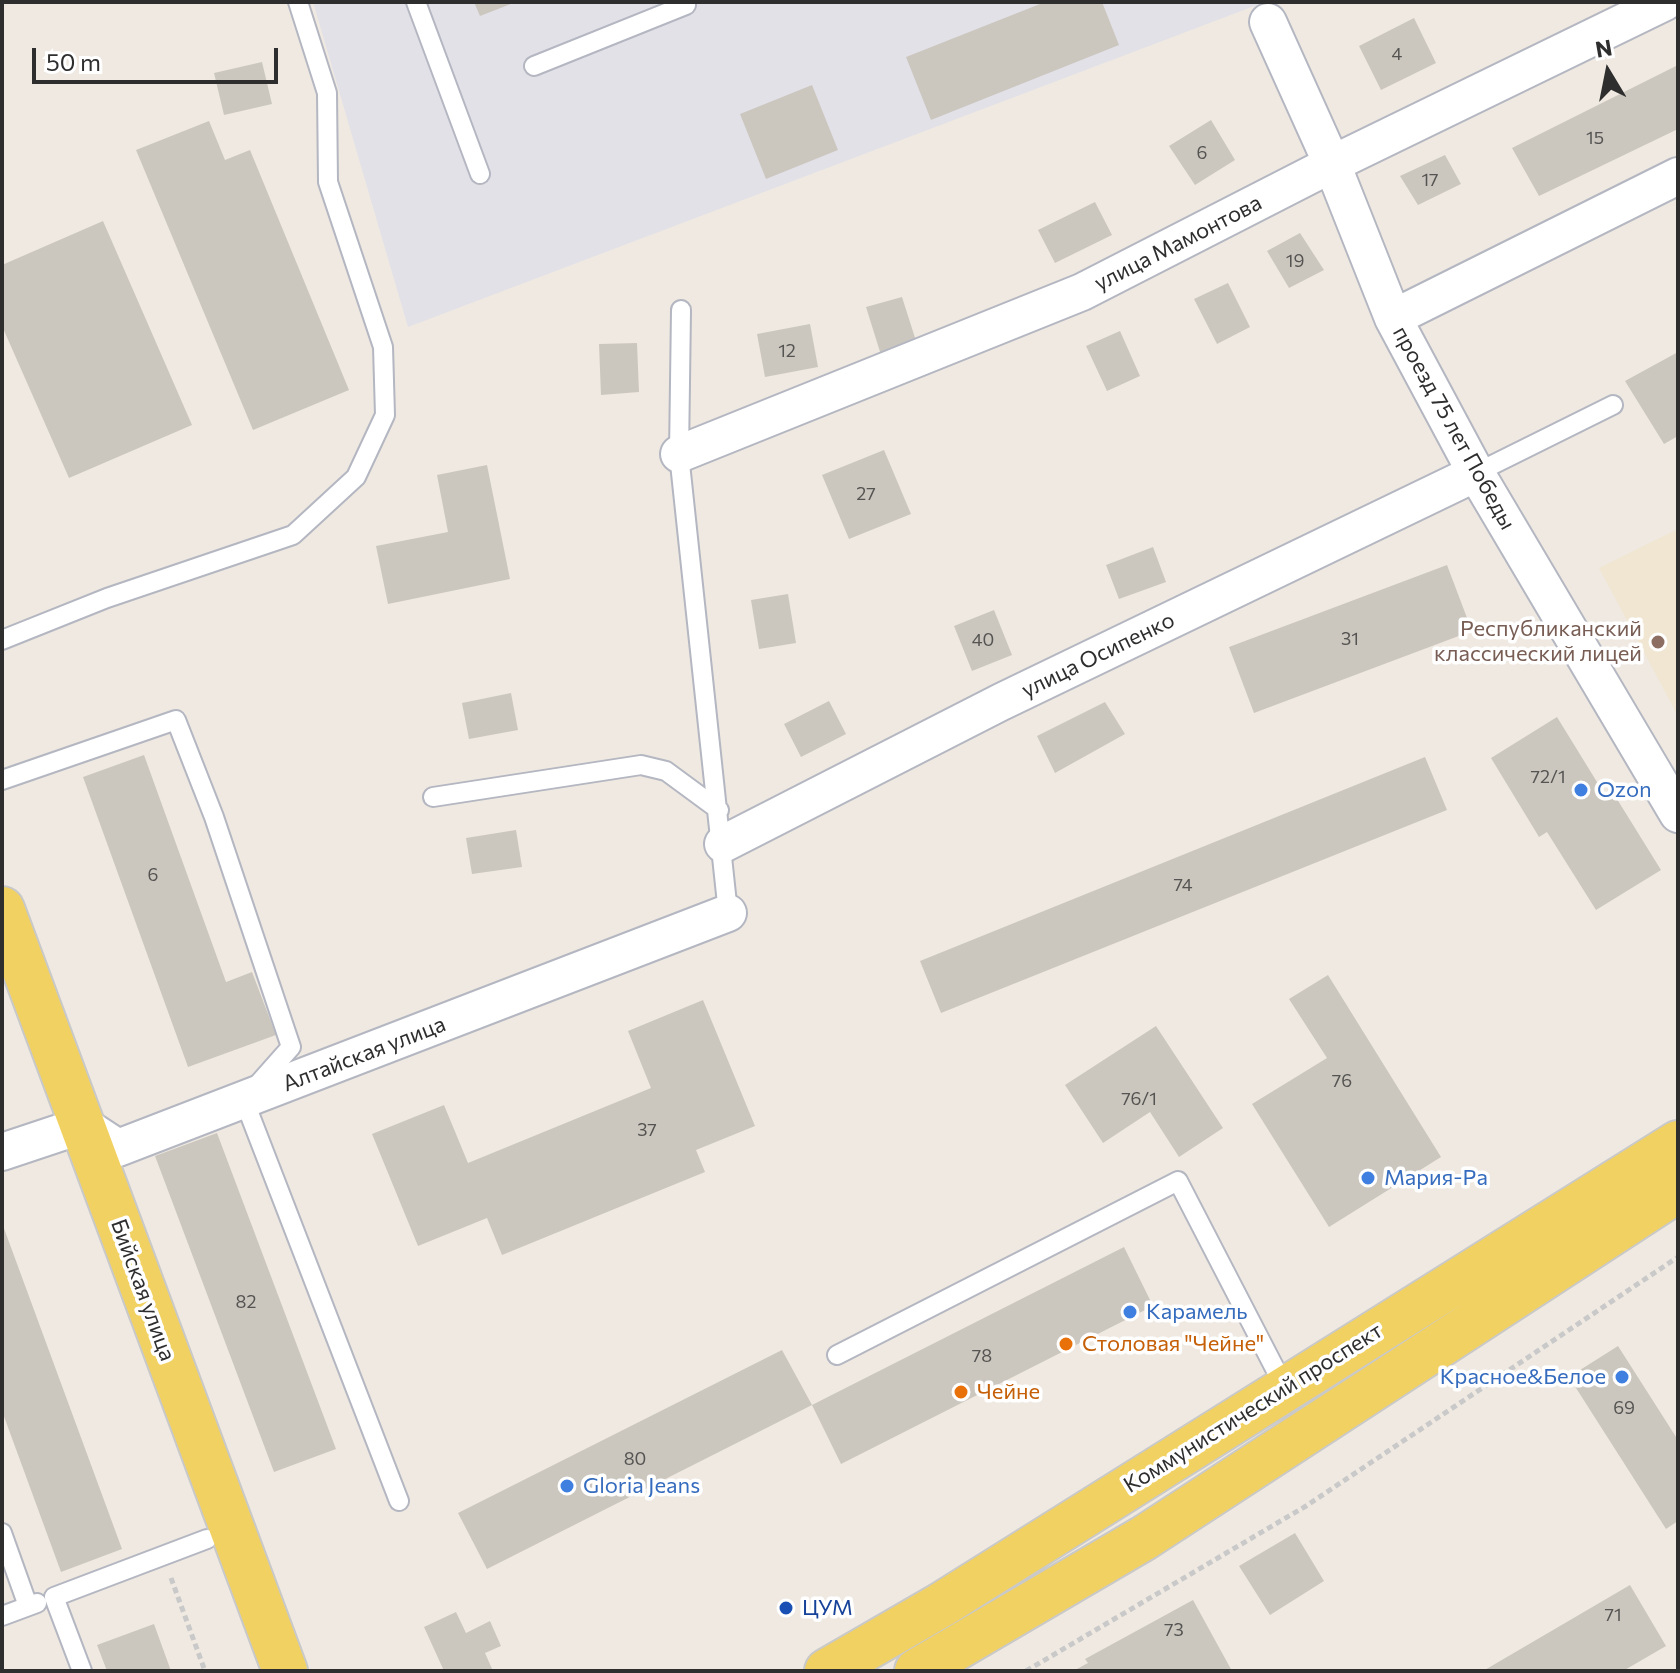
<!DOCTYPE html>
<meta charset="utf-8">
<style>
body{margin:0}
#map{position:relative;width:1680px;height:1673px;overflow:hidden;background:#efe9e1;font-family:Commissioner,sans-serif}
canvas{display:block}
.frame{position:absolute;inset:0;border:4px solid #2e2e2e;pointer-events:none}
.north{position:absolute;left:1568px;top:32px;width:80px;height:80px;-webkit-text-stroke:6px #fff;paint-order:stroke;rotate:350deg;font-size:22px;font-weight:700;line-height:32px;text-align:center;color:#2e2e2e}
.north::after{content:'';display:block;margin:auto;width:28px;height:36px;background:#2e2e2e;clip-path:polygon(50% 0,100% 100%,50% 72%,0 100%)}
.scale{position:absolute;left:32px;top:48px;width:246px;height:36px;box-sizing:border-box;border:4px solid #2e2e2e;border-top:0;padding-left:10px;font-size:24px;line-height:28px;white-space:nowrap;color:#2e2e2e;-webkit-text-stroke:6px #fff;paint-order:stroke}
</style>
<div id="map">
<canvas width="1680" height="1673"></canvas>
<div class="frame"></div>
<div class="north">N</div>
<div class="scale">50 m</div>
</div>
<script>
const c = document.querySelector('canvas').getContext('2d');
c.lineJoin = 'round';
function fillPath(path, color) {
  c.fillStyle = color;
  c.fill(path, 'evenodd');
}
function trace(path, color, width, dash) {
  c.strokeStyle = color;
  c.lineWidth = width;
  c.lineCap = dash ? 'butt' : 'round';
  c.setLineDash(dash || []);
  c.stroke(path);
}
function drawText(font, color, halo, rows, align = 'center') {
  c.font = font + ' Commissioner,sans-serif';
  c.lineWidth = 7;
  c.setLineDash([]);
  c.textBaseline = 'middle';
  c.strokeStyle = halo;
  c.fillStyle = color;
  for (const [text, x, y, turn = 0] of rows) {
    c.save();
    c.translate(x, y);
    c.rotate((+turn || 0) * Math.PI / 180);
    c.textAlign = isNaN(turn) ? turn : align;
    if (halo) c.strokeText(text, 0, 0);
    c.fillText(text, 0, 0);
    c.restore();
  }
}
fillPath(new Path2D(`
 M313,2H1265L408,327Z`), '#e3e1e8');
fillPath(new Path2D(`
 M1678,529V716L1599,568Z`), '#f0e6d1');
fillPath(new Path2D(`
 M474,2H516L480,16Z
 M1045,2H1102L1119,45L931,120L906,57Z
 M1414,18L1436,63L1381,90L1359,46Z
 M262,62L272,104L224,115L214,73Z
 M1678,65V129L1539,196L1512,148Z
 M812,85L838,150L766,179L740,114Z
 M1211,120L1235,160L1195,185L1169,146Z
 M209,121L225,160L250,150L349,390L253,430L136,150Z
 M1445,155L1461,184L1418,205L1400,176Z
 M1095,202L1112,235L1055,263L1038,230Z
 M103,221L192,425L69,478L2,326V265Z
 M1300,233L1324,270L1289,288L1267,251Z
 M1228,283L1250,327L1217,344L1194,299Z
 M902,297L917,344L881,355L866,307Z
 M810,324L818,367L765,377L757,334Z
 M1120,331L1140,376L1107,391L1086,346Z
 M637,343L639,392L601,395L599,344Z
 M1678,352V436L1664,444L1625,381Z
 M884,450L911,514L849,539L822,475Z
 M487,465L510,579L388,604L376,546L448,532L437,475Z
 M1153,547L1166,582L1119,599L1106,565Z
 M1447,565L1472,631L1254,713L1229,647Z
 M788,594L796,643L759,649L751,600Z
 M994,610L1012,655L972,671L954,626Z
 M511,693L518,730L469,739L462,703Z
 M829,701L846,734L801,757L784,724Z
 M1105,702L1125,734L1055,773L1037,736Z
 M1557,717L1605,795L1612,791L1661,870L1596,910L1547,832L1539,837L1491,758Z
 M144,755L226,982L252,972L276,1035L188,1067L83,777Z
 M1425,757L1447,810L941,1013L920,961Z
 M516,830L522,867L472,874L466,838Z
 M1328,975L1441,1157L1329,1227L1252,1104L1327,1058L1289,999Z
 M703,1000L755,1126L696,1150L705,1172L502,1255L487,1218L418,1246L372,1134L444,1105L468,1163L651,1088L628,1031Z
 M1156,1026L1223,1128L1179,1157L1150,1112L1103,1143L1065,1085Z
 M217,1133L336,1449L274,1472L155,1156Z
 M2,1223L122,1549L61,1572L2,1411Z
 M1124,1247L1153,1306L841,1464L812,1405Z
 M1618,1346L1678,1440V1521L1666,1529L1569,1377Z
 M782,1350L812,1405L487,1569L458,1513Z
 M1295,1533L1324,1581L1270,1615L1239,1566Z
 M1630,1585L1666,1646L1623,1671H1483Z
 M1193,1600L1232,1671H1073L1088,1663L1085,1659Z
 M456,1612L466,1633L490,1621L501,1646L485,1653L493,1671H444L424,1627Z
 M154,1624L171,1671H107L97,1645Z`), '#cbc7bf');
const lane = new Path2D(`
 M416,2L480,174
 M534,66L686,5L685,2
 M681,310L679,454L728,913
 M1476,473L1613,405
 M2,640L107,598L293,535L356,477L385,415L383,347L328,182L327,93L298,2
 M2,780L176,720L214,817L291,1047L244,1100L399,1501
 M433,797L641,765L666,771L719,810
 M837,1355L1178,1181L1285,1388
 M2,1533L28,1606
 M2,1616L37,1603
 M82,1671L54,1597L207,1539`);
const street = new Path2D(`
 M1268,22L1332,164L1393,318L1476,473L1678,814
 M1393,318L1678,176
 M679,454L1082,292L1332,164L1665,2
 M723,844L1001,702L1476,473
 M2,1152L83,1125L118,1148L728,913`);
const primary = new Path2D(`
 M2,909L285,1671
 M827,1671L941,1605L1678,1143
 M917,1671L1144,1538L1678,1190`);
trace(lane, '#b4b7c1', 22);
trace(street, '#b4b7c1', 40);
trace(primary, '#c9c9c9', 48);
trace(new Path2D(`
 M171,1578L205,1671
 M1026,1671L1306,1506L1678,1257`), '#c9c9c9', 5, [6, 4]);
trace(lane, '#fff', 18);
trace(street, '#fff', 36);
trace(primary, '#f2d163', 44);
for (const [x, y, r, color] of [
 [1658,642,8,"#8d6e63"],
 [1581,790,8,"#3f7fe0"],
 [1368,1178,8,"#3f7fe0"],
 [1130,1312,8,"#3f7fe0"],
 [1066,1344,8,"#e8710a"],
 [1622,1377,8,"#3f7fe0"],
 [961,1392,8,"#e8710a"],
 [567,1486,8,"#3f7fe0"],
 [786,1608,8,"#1a4fb4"]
]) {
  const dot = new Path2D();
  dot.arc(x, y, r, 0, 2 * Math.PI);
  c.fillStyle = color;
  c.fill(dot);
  trace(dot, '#fff', 3);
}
drawText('18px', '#555452', null, [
 ["4",1397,54],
 ["15",1595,138],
 ["6",1202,153],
 ["17",1430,180],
 ["19",1295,261],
 ["12",787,351],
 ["27",866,494],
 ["31",1350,639],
 ["40",983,640],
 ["72/1",1548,777],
 ["6",153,875],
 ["74",1183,885],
 ["76",1342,1081],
 ["76/1",1139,1099],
 ["37",647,1130],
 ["82",246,1302],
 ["78",982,1356],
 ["69",1624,1408],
 ["80",635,1459],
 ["71",1613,1615],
 ["73",1174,1630]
]);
drawText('22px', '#2e2e2e', '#fff', [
 ["улица Мамонтова",1178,243,-27],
 ["проезд 75 лет Победы",1454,428,61],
 ["улица Осипенко",1098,655,-26],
 ["Алтайская улица",364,1054,-21],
 ["Бийская улица",143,1290,70],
 ["Коммунистический проспект",1253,1408,-32]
]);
drawText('22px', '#785e54', '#fff', [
 ["Республиканский",1642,629],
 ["классический лицей",1642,654]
], 'right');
drawText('22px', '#366cbe', '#fff', [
 ["Ozon",1597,790],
 ["Мария-Ра",1384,1178],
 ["Карамель",1146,1312],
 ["Красное&Белое",1606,1377,"right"],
 ["Gloria Jeans",583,1486]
], 'left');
drawText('22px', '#c56008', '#fff', [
 ["Столовая \"Чейне\"",1082,1344],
 ["Чейне",977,1392]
], 'left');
drawText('22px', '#164399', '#fff', [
 ["ЦУМ",802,1608]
], 'left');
</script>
